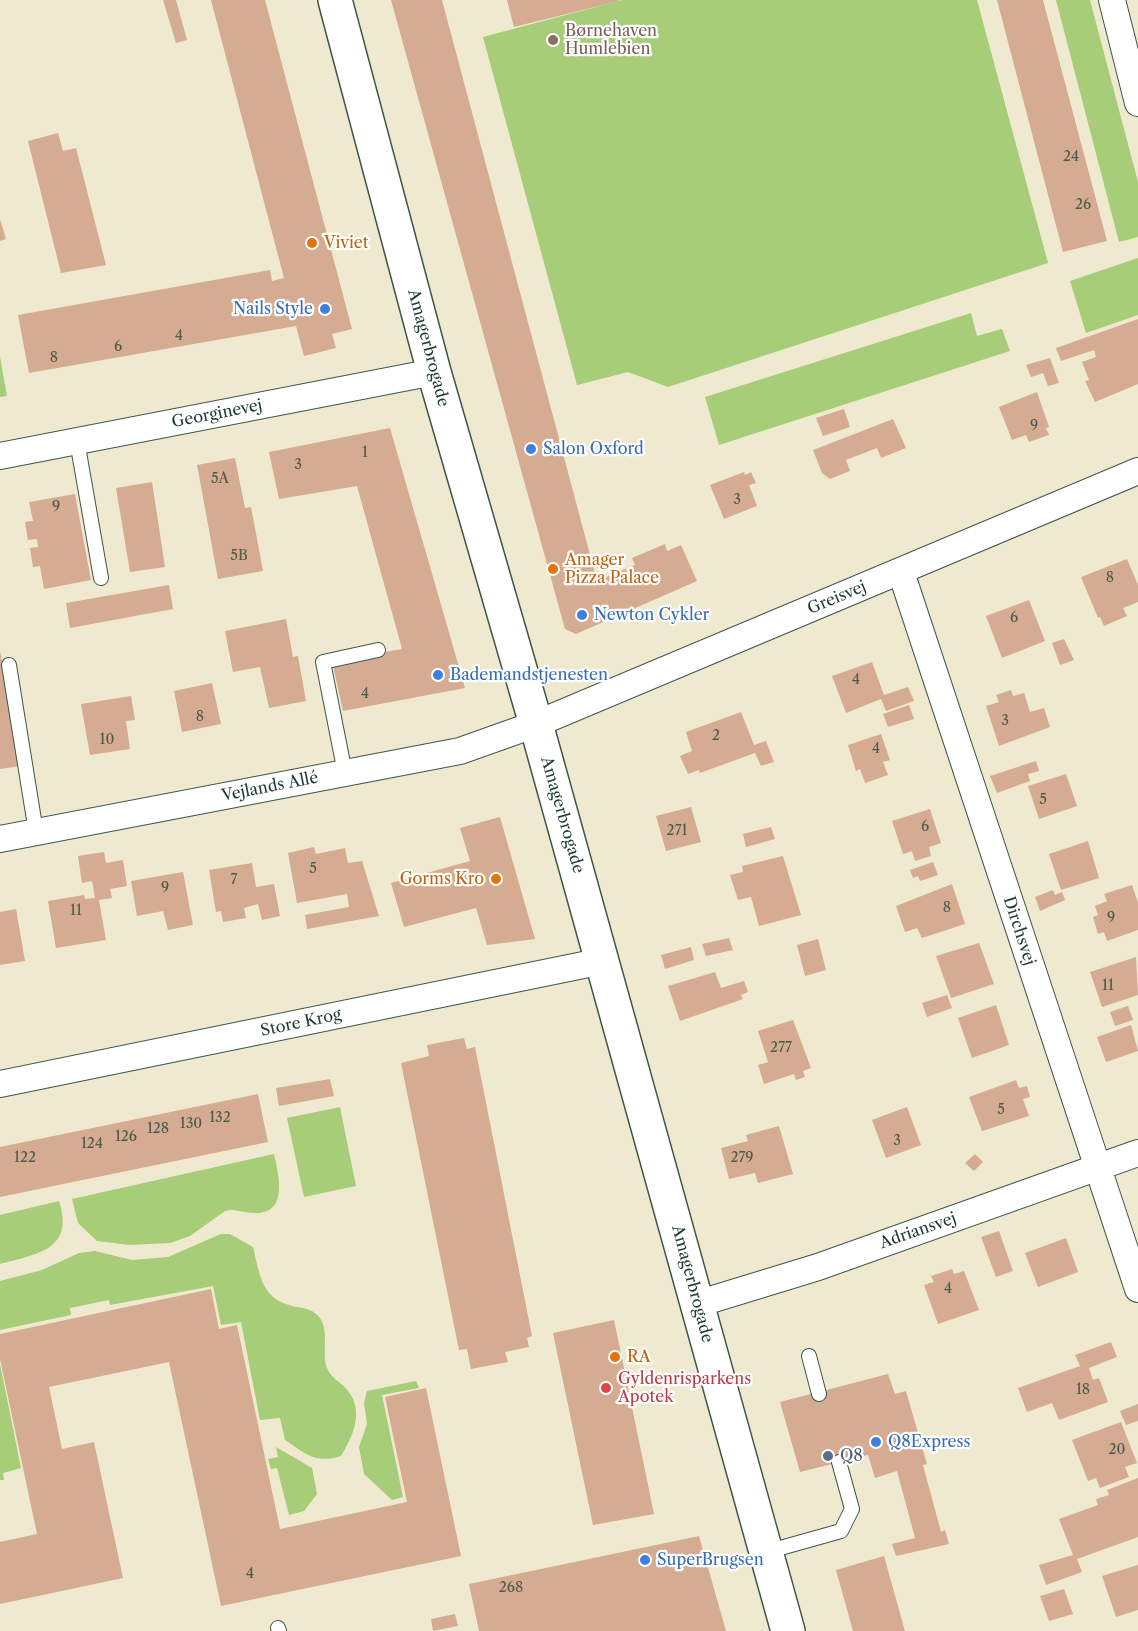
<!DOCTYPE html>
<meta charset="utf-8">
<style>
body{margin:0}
canvas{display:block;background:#eee9cf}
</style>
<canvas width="1138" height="1631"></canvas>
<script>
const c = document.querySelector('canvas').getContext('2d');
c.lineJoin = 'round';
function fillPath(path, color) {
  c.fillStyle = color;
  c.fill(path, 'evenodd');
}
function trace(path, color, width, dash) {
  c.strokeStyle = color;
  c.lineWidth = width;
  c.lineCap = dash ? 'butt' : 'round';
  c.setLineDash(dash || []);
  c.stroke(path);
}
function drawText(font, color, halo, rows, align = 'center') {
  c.font = font + ' "Libre Caslon Text",serif';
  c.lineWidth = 4.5;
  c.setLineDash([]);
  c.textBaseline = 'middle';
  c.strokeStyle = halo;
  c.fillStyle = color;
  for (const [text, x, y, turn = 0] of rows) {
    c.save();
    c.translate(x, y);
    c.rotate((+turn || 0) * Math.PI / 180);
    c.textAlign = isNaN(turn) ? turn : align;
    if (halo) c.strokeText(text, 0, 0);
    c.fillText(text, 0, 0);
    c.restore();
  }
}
fillPath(new Path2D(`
 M622,0H977L1048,263L668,387L628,372L577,385L483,37Z
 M1056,0H1090L1138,182V237L1119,242Z
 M1138,258V315L1086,333L1070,281Z
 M971,313L977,336L1002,329L1010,351L719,445L705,397Z
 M0,357L7,396L0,397Z
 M340,1107L356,1186L304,1197L287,1118Z
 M274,1154C279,1176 289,1215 253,1213C243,1213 235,1208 225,1211L190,1236L170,1243L130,1245L97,1241L78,1223L72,1199Z
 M59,1201C75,1250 37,1254 0,1264V1215Z
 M221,1234H230L253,1247C259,1270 260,1297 289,1305C297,1308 307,1307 315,1313C331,1325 322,1348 326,1365C330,1379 341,1381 349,1392C364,1413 352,1438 341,1456C315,1464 306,1454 285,1440L280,1418L260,1420L241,1322L221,1325L213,1286L110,1305L109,1300L70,1308L71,1315L0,1330V1281L42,1270L79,1253L95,1251L132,1260L168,1257Z
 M0,1364L21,1468L3,1473L4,1480H0Z
 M416,1381L419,1388L382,1395L403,1497L392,1500L364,1474L359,1447L367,1424L364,1403L367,1391Z
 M276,1447L312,1468L317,1494L304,1511L289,1515L277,1468L271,1469L268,1459L278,1457Z`), '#a7cd78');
fillPath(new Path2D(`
 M163,0H176L187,40L176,43Z
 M211,0H265L352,329L332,334L336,348L304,356L296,326L29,373L18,315L270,270L272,281L284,278Z
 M391,0H442L597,581L635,565L632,558L665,544L667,551L681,545L697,581L576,634L565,629Z
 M507,0H618L619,1L514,27Z
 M997,0H1043L1107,241L1063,252Z
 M58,133L63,151L76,148L106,265L61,273L28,141Z
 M0,219L6,239L0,241Z
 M1138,319V384L1095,402L1085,381L1089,380L1082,362L1096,357L1094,350L1061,361L1056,348Z
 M1050,358L1059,383L1048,386L1043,373L1031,377L1026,365Z
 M1037,392L1049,427L1046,428L1049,435L1029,442L1026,435L1012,440L999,407Z
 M844,409L850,427L823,436L816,418Z
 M893,419L906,448L881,458L877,448L846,460L850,471L830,479L822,473L813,450Z
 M390,428L465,688L343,711L332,661L402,649L357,486L279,499L269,452Z
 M235,458L245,508L251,507L263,571L218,579L197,465Z
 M744,472L745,475L751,472L756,483L749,485L757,506L724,519L710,485Z
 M152,482L165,567L130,572L116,488Z
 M75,494L91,580L44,589L40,566L33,567L30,548L38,547L37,539L28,540L25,522L33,521L29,502Z
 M1127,559L1138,585V602L1123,608L1127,616L1104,626L1100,617L1098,618L1081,577Z
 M169,585L173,609L70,628L66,603Z
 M1029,600L1045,641L1002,658L986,616Z
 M286,619L293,657L298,656L306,701L269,708L260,667L233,672L225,631Z
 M1064,639L1074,660L1060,665L1052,643Z
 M0,651L21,766L0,769Z
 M872,662L884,695L908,687L914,701L886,711L881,699L846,713L832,676Z
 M212,683L221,724L182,732L174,691Z
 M1011,690L1013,696L1024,693L1030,712L1044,708L1050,727L999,746L986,706L999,702L996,695Z
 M131,696L135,720L126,721L130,749L90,755L81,704Z
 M909,705L914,719L888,727L883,714Z
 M741,712L754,745L766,741L774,762L761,766L755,753L700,773L699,770L688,774L680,756L692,751L686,732Z
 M881,734L890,760L883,762L888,775L865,783L860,769L856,771L848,745Z
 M1036,761L1039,771L1028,774L1030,781L997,793L990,776Z
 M1066,774L1077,806L1039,819L1028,786Z
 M691,807L701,842L666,851L656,816Z
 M930,809L941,843L929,847L931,856L915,861L912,851L903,854L892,821Z
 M500,817L535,939L487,945L476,908L404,927L391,883L470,861L460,828Z
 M771,827L775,839L746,847L743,834Z
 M1088,841L1099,878L1061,890L1049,854Z
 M314,847L316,854L345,848L348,863L362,861L379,916L307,929L305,915L349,907L347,894L297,903L288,853Z
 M104,852L106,863L123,860L127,886L110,889L112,898L99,900L106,940L56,948L48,901L84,895L85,899L95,898L92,881L82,883L78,856Z
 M783,856L801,915L759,926L751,897L738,900L730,875L743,872L742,866Z
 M933,862L938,875L920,881L918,876L913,878L910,870Z
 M252,863L256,887L274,884L280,916L262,920L258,904L244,908L246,918L223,922L221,911L216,912L209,870Z
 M183,872L193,925L168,930L163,911L137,916L131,881Z
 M952,884L965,924L922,938L917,928L905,932L896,906Z
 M1132,885L1138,903V930L1107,941L1104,932L1098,934L1093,917L1098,915L1095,906L1107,901L1104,894Z
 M1053,890L1055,895L1062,892L1065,900L1040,911L1035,897Z
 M16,909L25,961L0,965V912Z
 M729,938L733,950L706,956L702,944Z
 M818,939L826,970L805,976L797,945Z
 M979,943L994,984L951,998L936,956Z
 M691,947L694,960L665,969L661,955Z
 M1136,957L1138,995L1102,1007L1090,972Z
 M715,972L721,988L744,981L748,992L741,995L743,999L680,1021L668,986Z
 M947,995L952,1008L927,1017L922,1003Z
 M996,1005L1009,1045L972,1058L958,1018Z
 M1128,1006L1133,1020L1115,1026L1110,1012Z
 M793,1020L811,1068L803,1071L805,1077L796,1080L794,1074L764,1084L758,1065L768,1062L758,1031Z
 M1131,1025L1138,1051L1106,1062L1097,1037Z
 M464,1038L467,1049L475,1047L532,1336L527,1338L529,1347L505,1352L508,1362L471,1369L467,1349L459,1350L401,1063L429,1056L427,1045Z
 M330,1079L334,1096L279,1106L276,1088Z
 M1016,1080L1019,1088L1027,1086L1030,1097L1023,1099L1029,1116L982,1131L969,1097Z
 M258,1094L268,1142L0,1197V1147Z
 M907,1107L921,1145L886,1158L872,1120Z
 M779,1126L793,1174L758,1183L755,1173L729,1179L721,1148L748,1141L746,1135Z
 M975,1154L983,1162L974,1171L965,1163Z
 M999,1231L1013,1271L996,1277L981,1237Z
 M1066,1238L1078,1272L1038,1287L1025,1253Z
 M952,1269L954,1274L964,1271L979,1310L938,1324L924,1285L934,1282L931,1276Z
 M211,1289L219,1329L237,1325L280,1529L407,1502L385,1397L426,1388L461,1556L221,1606L169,1362L49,1387L62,1449L94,1442L123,1578L0,1604V1542L37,1534L0,1359V1334Z
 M614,1320L654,1514L593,1525L553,1333Z
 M1111,1342L1117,1357L1089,1368L1093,1380L1099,1378L1108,1402L1059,1420L1052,1403L1027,1412L1018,1388L1080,1366L1075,1355Z
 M888,1374L895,1394L906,1391L927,1464L923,1465L941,1532L945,1530L949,1544L896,1556L892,1544L915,1538L897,1471L875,1478L868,1455L800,1472L780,1402Z
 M1138,1404V1421L1126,1425L1120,1411Z
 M1121,1422L1137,1463L1125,1467L1129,1477L1100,1488L1096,1478L1088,1481L1072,1440Z
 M1138,1478V1537L1077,1559L1082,1572L1046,1585L1039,1565L1073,1555L1059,1519L1098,1505L1096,1499L1109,1495L1107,1490Z
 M699,1536L726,1631H479L469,1584Z
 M884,1556L905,1631H853L836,1570Z
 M1138,1565V1610L1116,1617L1102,1576Z
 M1064,1589L1073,1614L1049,1621L1040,1596Z
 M455,1614L458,1626L433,1631L431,1619Z`), '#d5ac92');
const service = new Path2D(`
 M77,441L101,578
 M9,665L36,832
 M345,773L323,662L378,650
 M809,1356L819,1394
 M766,1552L841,1531L852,1509L839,1462
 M278,1628L279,1631`);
const minor = new Path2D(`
 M1112,0L1138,103
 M0,456L434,372
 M901,572L1138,1289
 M0,839L460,751L536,724L1138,471
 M0,1084L603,961
 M697,1304L818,1267L1138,1153`);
const tertiary = new Path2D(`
 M335,0L434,372L536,724L788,1631`);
trace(service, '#3e574b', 16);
trace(minor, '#3e574b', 28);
trace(tertiary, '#3e574b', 36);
trace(service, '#fff', 14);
trace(minor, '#fff', 26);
trace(tertiary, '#fff', 33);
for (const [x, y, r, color] of [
 [553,40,6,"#8d6e63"],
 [312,243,6,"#e8710a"],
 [325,309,6,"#3f7fe0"],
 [531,449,6,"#3f7fe0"],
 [553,569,6,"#e8710a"],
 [582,615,6,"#3f7fe0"],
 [438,675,6,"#3f7fe0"],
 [496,879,6,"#e8710a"],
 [615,1357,6,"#e8710a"],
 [606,1388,6,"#e0444e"],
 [876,1442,6,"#3f7fe0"],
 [828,1456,6,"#5c6f8a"],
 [645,1560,6,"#3f7fe0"]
]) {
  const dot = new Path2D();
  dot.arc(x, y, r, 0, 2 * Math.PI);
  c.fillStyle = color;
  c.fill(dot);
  trace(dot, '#fff', 2);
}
drawText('14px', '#4c594c', null, [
 ["24",1071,157],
 ["26",1083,205],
 ["4",179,336],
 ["6",118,347],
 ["8",54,358],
 ["9",1034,426],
 ["1",365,453],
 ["3",298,465],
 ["5A",220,479],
 ["3",737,500],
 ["9",56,507],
 ["5B",239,556],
 ["8",1110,578],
 ["6",1014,618],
 ["4",856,680],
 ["4",365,694],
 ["8",200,717],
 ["3",1005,721],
 ["2",716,736],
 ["10",107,740],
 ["4",876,749],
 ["5",1043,800],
 ["6",925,827],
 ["271",677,831],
 ["5",313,869],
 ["7",234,880],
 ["9",165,888],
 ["8",947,908],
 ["11",76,911],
 ["9",1111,918],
 ["11",1108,986],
 ["277",781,1048],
 ["5",1001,1110],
 ["132",220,1118],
 ["130",191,1124],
 ["128",158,1129],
 ["126",126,1137],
 ["3",897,1141],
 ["124",92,1144],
 ["122",25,1158],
 ["279",742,1158],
 ["4",948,1289],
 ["18",1083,1390],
 ["20",1117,1450],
 ["4",250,1574],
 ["268",511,1588]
]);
drawText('16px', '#785e54', '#fff', [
 ["Børnehaven",565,31],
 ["Humlebien",565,49]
], 'left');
drawText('16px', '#c56008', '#fff', [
 ["Viviet",324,243],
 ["Amager",565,560],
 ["Pizza Palace",565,578],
 ["Gorms Kro",484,879,"right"],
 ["RA",627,1357]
], 'left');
drawText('16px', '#366cbe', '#fff', [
 ["Nails Style",313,309,"right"],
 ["Salon Oxford",543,449],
 ["Newton Cykler",594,615],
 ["Bademandstjenesten",450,675],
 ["Q8Express",888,1442],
 ["SuperBrugsen",657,1560]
], 'left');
drawText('16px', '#1f3d34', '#fff', [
 ["Amagerbrogade",428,348,75],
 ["Georginevej",217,414,-11],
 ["Greisvej",837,598,-23],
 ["Vejlands Allé",270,787,-11],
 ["Amagerbrogade",562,815,74],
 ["Dirchsvej",1019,931,72],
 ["Store Krog",301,1023,-12],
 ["Adriansvej",918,1231,-19],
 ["Amagerbrogade",692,1284,75]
]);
drawText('16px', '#be3a42', '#fff', [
 ["Gyldenrisparkens",618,1379],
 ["Apotek",618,1397]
], 'left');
drawText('16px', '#4e5e75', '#fff', [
 ["Q8",840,1456]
], 'left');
</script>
